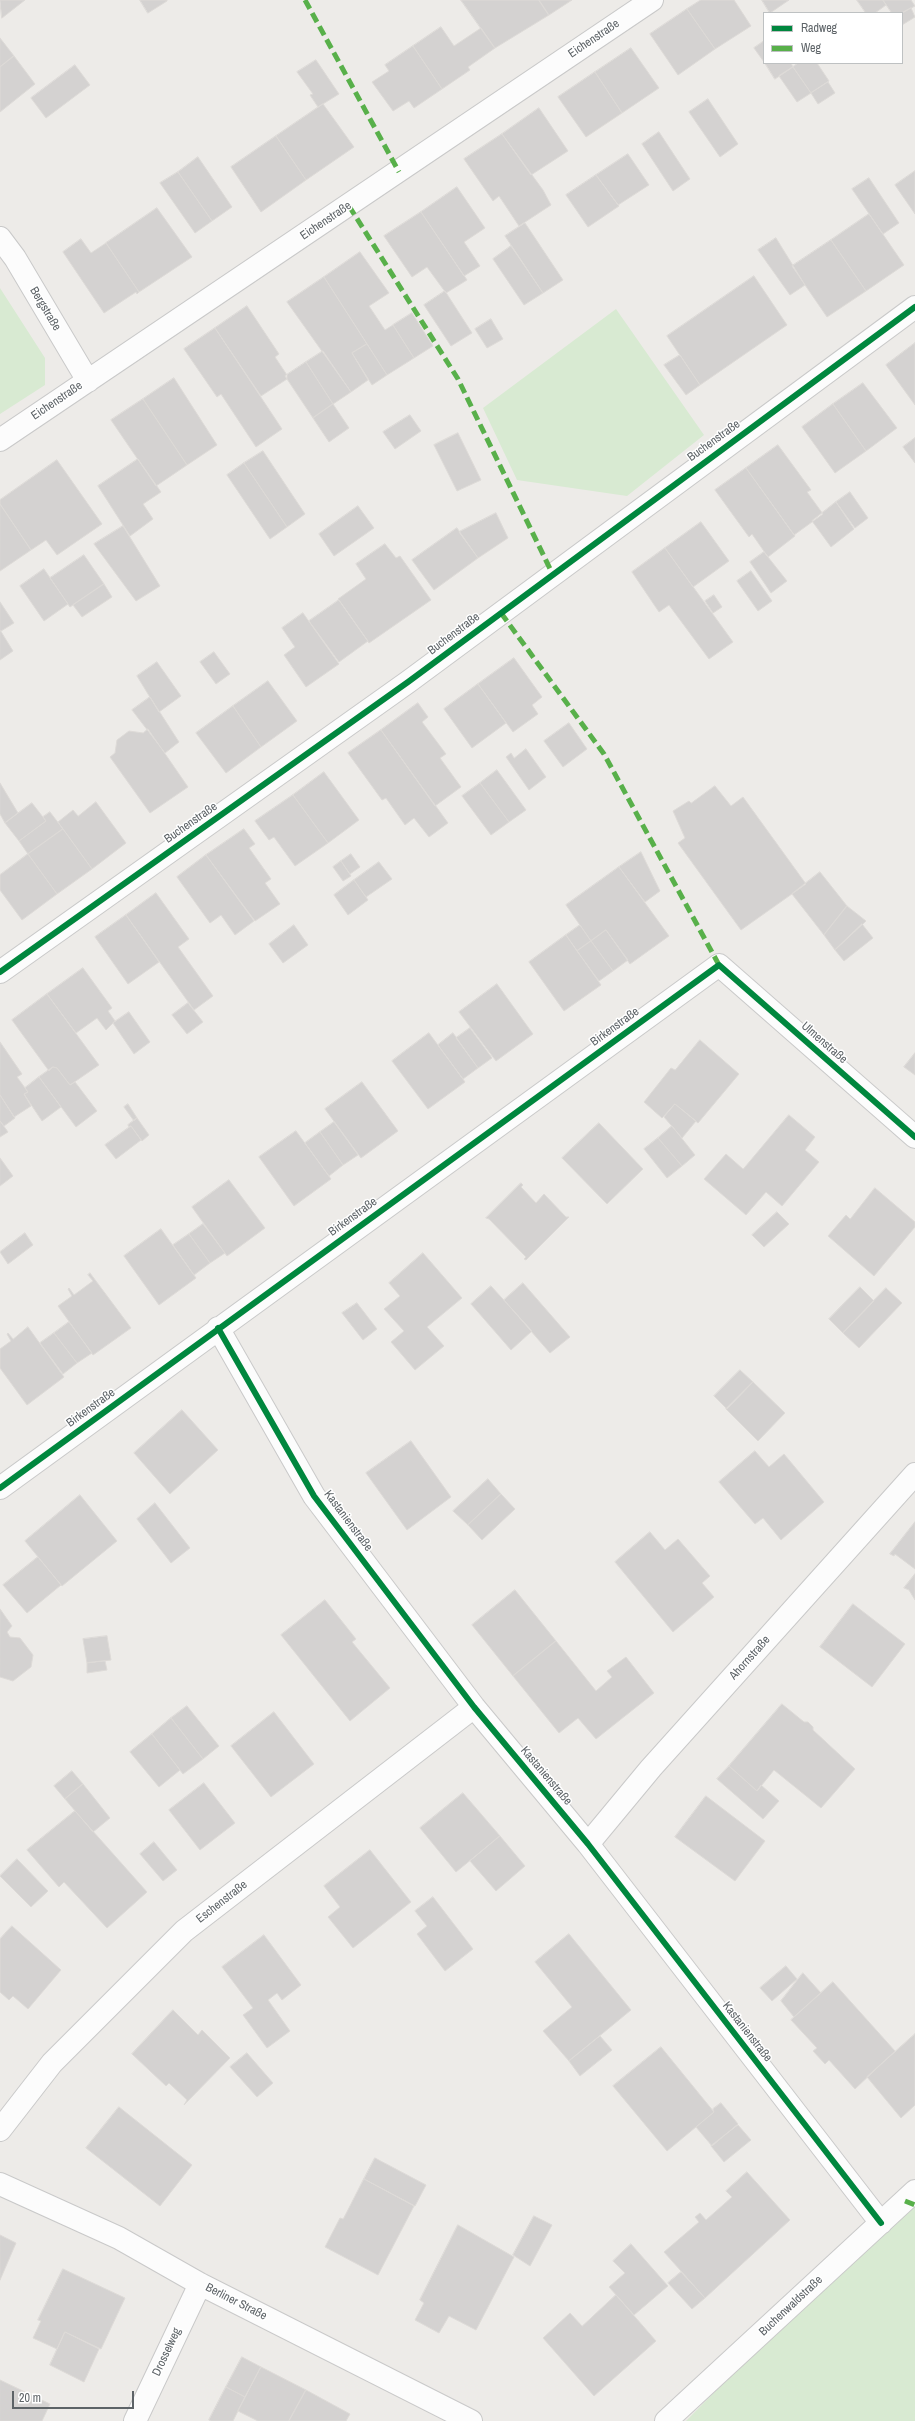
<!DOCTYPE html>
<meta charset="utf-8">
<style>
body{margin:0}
#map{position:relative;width:915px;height:2421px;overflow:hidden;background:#edebe8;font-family:"Archivo Narrow",sans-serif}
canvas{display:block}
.legend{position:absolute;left:763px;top:12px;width:140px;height:52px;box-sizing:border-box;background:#fff;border:1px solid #bec1c2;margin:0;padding:5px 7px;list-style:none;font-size:12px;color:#5d6367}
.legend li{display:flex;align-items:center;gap:8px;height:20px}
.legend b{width:20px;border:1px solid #bec1c2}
.scale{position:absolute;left:12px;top:2391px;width:122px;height:18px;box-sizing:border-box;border:2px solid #5d6367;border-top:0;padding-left:5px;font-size:12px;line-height:14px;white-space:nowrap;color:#5d6367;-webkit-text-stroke:3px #fff;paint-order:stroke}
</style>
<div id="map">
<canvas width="915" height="2421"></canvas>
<ul class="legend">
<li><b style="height:5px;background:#00873e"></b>Radweg</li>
<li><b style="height:5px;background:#58b04a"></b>Weg</li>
</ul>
<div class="scale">20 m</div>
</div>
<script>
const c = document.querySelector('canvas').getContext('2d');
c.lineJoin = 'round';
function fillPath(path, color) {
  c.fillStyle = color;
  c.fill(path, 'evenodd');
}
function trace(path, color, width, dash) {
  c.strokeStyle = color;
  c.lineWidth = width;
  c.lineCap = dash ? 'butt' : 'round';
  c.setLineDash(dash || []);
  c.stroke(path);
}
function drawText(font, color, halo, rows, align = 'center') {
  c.font = font + ' "Archivo Narrow",sans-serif';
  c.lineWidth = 3;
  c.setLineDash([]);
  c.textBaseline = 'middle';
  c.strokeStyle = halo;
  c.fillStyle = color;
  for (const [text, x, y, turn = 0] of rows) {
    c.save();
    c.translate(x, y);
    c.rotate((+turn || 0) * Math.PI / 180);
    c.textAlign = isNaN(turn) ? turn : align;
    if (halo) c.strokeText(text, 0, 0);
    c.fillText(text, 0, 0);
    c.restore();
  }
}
fillPath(new Path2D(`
 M0,288L45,358V385L0,414Z
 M616,309L704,435L627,496L517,480L483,408Z
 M915,2192V2421H686L881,2223Z`), '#d8ead2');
const building = new Path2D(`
 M0,0H25L2,18Z
 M140,0H167V1L148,13Z
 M461,0H539L549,15L495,48Z
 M539,0H572L549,15Z
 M701,0H734L751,26L715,49L687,9Z
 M762,0H789L770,13Z
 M857,0H883L886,5L875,13H866Z
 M883,0H911L915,6L902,13H892Z
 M911,8L915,17L902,25V13Z
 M687,9L715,49L678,75L650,34Z
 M441,27L454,46L481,28L495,48L468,67L470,70L442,89L413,46Z
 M0,38L14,56L0,67Z
 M764,41V62L754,48Z
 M413,46L442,89L414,108L409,101L393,111L372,82L389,71L385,65Z
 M631,48L659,88L622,113L595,72Z
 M14,56L35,84L0,112V67Z
 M316,60L339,94L318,107L310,95L313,94L297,72Z
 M765,63H791L793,67L775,79Z
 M798,63H817L829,81L811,93L793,67Z
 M75,65L90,85L46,118L31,98Z
 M793,67L811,93L797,102L779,76Z
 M595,72L622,113L586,137L558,97Z
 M828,82L835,93L818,104L811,93Z
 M708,99L738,144L720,157L689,112Z
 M323,104L354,147L306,180L276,136Z
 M539,108L568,151L531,175L502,134Z
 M659,132L690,179L673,191L642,144Z
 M502,134L543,190L551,205L519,226L499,196L493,201L464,159Z
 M276,136L306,180L261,212L231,167Z
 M628,154L649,185L618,205L596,175Z
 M198,157L232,207L212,221L178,172Z
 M915,171V214L895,185Z
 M178,172L212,221L195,233L160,183Z
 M596,175L619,206L588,227L566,195Z
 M869,178L899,223L883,234L852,189Z
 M457,187L485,228L464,242L480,266L464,276L421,212Z
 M157,208L192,257L139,292L106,243Z
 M421,212L467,280L446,293L427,267L412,277L384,236Z
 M869,214L904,265L866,291L831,240Z
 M525,223L563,280L543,293L505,236Z
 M776,238L805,285L790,295L758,250Z
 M81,239L91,253L106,243L139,292L137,294L136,292L104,313L63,252Z
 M831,240L866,291L827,317L792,266Z
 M511,246L543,293L524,305L493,259Z
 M360,252L389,293L369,306L385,330L393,325L414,358L387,375L324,277Z
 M754,276L787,325L700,385L667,336Z
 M324,277L367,344L352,353L368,380L351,392L287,302Z
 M445,291L472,333L451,346L424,305Z
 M247,306L279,354L275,357L287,375V379L261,396L215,328Z
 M412,313L433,346L414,358L393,325Z
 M491,319L503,339L487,348L475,329Z
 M215,328L282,429L256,447L221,394L217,397L184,349Z
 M915,343V405L886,365Z
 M367,344L387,375L372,385L352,353Z
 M323,351L351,392L333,404L306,362Z
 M680,355L700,385L686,395L664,365Z
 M306,362L333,404L313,418L285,376Z
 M174,378L217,445L187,465L143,399Z
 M863,383L897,428L866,451L833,404Z
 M143,399L187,465L156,486L111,420Z
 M333,404L349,428L329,442L313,418Z
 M833,404L866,451L835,473L802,427Z
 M410,415L421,431L395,449L383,432Z
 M458,433L481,480L457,491L434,445Z
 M915,438V463L903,447Z
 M778,445L811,490L807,492L823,514L794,535L746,468Z
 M263,451L305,514L287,527L244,463Z
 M138,459L161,492L143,504L153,519L130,536L98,486Z
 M57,460L102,524L57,555L46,540L31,550L0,504V500Z
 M244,463L287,527L270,539L227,475Z
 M746,468L795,536L768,557L752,534L749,537L715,490Z
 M850,492L868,518L855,528L836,502Z
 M836,502L854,529L831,547L812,521Z
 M0,504L31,550L0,571Z
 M358,506L374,528L334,556L319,534Z
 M496,513L508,538L478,558L459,532Z
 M701,522L729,561L693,587L665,548Z
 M123,526L160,586L136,601L94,544Z
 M457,528L478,558L434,590L412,560Z
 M385,544L396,558L400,556L431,600L369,643L338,599L366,579L356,564Z
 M665,548L733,642L709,659L669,605L659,612L632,572Z
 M764,552L787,581L771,593L750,562Z
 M84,555L104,584L70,607L50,578Z
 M44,569L68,604L44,621L20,586Z
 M751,571L772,601L758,611L737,581Z
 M104,584L112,597L82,617L73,605Z
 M714,595L722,607L713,613L705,601Z
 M339,600L368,641L339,662L309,621Z
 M0,602L14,623L1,631L0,630Z
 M303,613L339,664L306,687L284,655L295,647L282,628Z
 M0,630L13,651L0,660Z
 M214,652L230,674L216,684L200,662Z
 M514,658L542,697L532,705L538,714L513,732L478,684Z
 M157,662L181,696L159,712L137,676Z
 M268,681L297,721L261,747L233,706Z
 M478,684L506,723L472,748L444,709Z
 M150,697L179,742L165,753L132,710Z
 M418,703L428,717L422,722L446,754L440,758L461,787L435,806L381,730Z
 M233,706L261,747L226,773L196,733Z
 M569,723L587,749L563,767L544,741Z
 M148,729L188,787L150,813L110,757L115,753L117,740L129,731L143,733Z
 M381,730L448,823L429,837L414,818L405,825L386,798L382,800L348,753Z
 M526,749L546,777L529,790L506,757L511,753L514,758Z
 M497,770L526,810L509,822L480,783Z
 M324,772L359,820L328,843L293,795Z
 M0,783L18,813L5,823L0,814Z
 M480,783L509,822L491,835L462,796Z
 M715,786L731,806L743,797L806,884L741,930L678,843L685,838L673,811L689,801L691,803Z
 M293,795L328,843L295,866L274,837L269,840L255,821Z
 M96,802L126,843L92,869L58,822L73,810L78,816Z
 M32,803L46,821L19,841L5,823Z
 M50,812L63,829L28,854L19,841L46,821L43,817Z
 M63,829L92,869L57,894L28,854Z
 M244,829L255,844L249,848L271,879L265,883L280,904L255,921L206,855Z
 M641,852L660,891L645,902L619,867Z
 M28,854L57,894L22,920L0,890V875Z
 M351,854L360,867L350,874L341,861Z
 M206,855L254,921L235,935L221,915L210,923L177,877Z
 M341,861L351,876L343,881L333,867Z
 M379,862L392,879L366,897L354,880Z
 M619,867L669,936L630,964L606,930L591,941L566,905Z
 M820,872L847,906L824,935L792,894Z
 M354,880L368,900L348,915L334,895Z
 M156,893L189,939L178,947L213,996L194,1010L126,915Z
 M847,906L866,921L835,950L824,935Z
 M126,915L159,962L128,984L95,937Z
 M862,924L873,938L844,961L835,950Z
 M294,925L308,945L283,963L269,944Z
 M580,925L591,941L577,951L566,935Z
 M606,930L628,960L613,971L591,941Z
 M566,935L601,985L564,1011L529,962Z
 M591,941L613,971L599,981L577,951Z
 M83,968L112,1008L108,1011L115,1021L106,1030L97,1018L76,1033L47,994Z
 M497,984L533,1034L496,1061L459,1012Z
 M47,994L99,1065L70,1085L57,1068L53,1067L49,1071L12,1020Z
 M188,1003L203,1022L187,1034L172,1015Z
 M129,1012L150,1042L134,1054L113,1023Z
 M470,1028L492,1058L478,1068L456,1038Z
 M429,1033L465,1082L428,1109L392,1061Z
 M453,1033L478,1068L463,1079L438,1045Z
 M700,1040L739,1074L698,1123L675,1104L662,1118L644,1102L671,1068L675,1070Z
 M0,1042L22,1074L17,1077L28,1092L24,1094L31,1106L14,1117L0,1095Z
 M915,1053V1075L904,1067Z
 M53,1067L57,1068L70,1085L75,1082L97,1111L76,1127L39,1077Z
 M39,1077L61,1107L42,1121L24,1094L28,1092L25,1088Z
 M362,1082L398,1131L361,1158L325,1109Z
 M0,1095L15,1118L4,1126L0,1121Z
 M128,1104L137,1118L134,1121L124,1107Z
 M675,1104L696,1121L682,1138L664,1117Z
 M789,1115L815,1137L805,1150L819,1162L782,1206L766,1192L746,1215L704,1179L726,1154L743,1169Z
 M137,1118L149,1135L142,1141L131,1126L129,1127L128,1125Z
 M0,1121L8,1132L0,1137Z
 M334,1122L358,1155L343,1165L320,1132Z
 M599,1123L643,1169L607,1204L562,1158Z
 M131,1126L141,1140L116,1159L105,1145Z
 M672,1126L695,1155L682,1166L658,1138Z
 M296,1131L331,1179L294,1206L259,1157Z
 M320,1132L343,1165L329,1176L305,1143Z
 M658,1138L682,1166L667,1178L644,1149Z
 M0,1158L13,1176L0,1186Z
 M229,1180L265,1228L227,1256L192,1207Z
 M521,1183L523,1185L521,1187L536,1203L544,1194L566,1217H569L526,1260L524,1259L526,1257L489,1219L486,1218Z
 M875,1188L915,1222V1227L874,1276L828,1236L846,1215L850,1219Z
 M777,1212L789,1224L764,1247L752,1235Z
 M203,1224L225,1253L210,1263L189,1234Z
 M161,1229L196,1278L159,1305L124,1256Z
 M25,1233L33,1245L8,1264L0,1252Z
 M189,1234L210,1263L194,1275L173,1245Z
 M423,1253L462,1298L427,1327L444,1346L415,1370L391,1342L404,1331L384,1309L400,1296L389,1283Z
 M90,1273L131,1328L93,1355L58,1306L72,1296L68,1289L69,1288L74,1295L93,1281L88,1275Z
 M523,1283L570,1337L550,1353L504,1300Z
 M491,1286L532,1331L511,1350L471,1304Z
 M860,1287L874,1301L843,1333L829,1319Z
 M886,1288L902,1303L859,1348L843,1333Z
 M357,1303L377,1329L363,1340L342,1313Z
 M69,1322L92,1353L77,1363L54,1333Z
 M28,1327L64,1377L27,1405L0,1368V1349L11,1341L7,1334L8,1333L13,1339Z
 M54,1333L77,1363L63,1374L40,1343Z
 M740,1370L753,1382L727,1409L714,1396Z
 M753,1382L785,1413L758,1441L726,1409Z
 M182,1410L218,1450L170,1494L134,1453Z
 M411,1441L451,1497L407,1530L366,1473Z
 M755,1451L769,1467L784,1454L824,1502L781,1540L763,1518L755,1524L719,1482Z
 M488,1479L501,1494L468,1525L453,1511Z
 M501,1494L515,1509L482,1540L468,1525Z
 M80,1495L117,1541L62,1586L25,1541Z
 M155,1503L190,1548L171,1563L137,1519Z
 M915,1522V1569L895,1554L894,1556L890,1554Z
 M650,1532L665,1550L678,1539L710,1576L702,1583L714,1597L673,1632L615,1562Z
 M38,1557L61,1585L27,1613L3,1585Z
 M915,1574V1600L909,1590L904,1588Z
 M515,1590L556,1641L513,1676L472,1625Z
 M325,1600L356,1639L352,1642L390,1688L350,1721L281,1635Z
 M853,1604L905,1644L872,1687L820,1647Z
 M0,1609L12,1626L7,1632L10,1637L20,1638L33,1655L31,1667L13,1681L0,1677Z
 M107,1636L111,1660L87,1663L83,1639Z
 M556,1641L596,1691L612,1677L607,1671L626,1657L654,1693L596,1739L578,1718L559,1733L513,1676Z
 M105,1661L107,1670L87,1673V1663Z
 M782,1704L804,1722H808L813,1727V1730L855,1769L821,1808L774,1770L757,1791L729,1766Z
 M187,1706L219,1746L203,1759L171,1718Z
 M274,1712L314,1764L271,1797L231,1746Z
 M171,1718L203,1759L183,1774L152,1734Z
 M152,1734L180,1770L159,1787L130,1752Z
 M729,1766L757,1791L761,1785L779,1801L763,1819L717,1779Z
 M72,1771L83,1784L65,1799L54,1786Z
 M204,1783L235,1823L200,1850L169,1810Z
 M83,1784L110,1818L93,1832L65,1799Z
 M463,1793L500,1836L456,1872L420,1828Z
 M706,1796L765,1841L735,1881L675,1837Z
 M75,1811L147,1892L107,1928L64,1882L59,1887L27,1850Z
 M500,1836L525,1866L496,1891L470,1861Z
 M154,1842L177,1870L163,1881L140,1854Z
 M370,1850L411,1902L353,1948L328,1917L340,1907L324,1886Z
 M17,1859L48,1891L31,1907L0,1876Z
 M433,1897L473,1949L445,1971L417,1934L427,1926L415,1911Z
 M12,1926L61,1970L28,2009L13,1996L9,2000L0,1992V1939Z
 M569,1934L631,2010L569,2061L543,2031L572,2007L535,1962Z
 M264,1935L301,1985L282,2000L277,1993L268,2000L290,2031L267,2048L243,2015L253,2008L222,1967Z
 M786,1966L797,1979L772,2001L760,1988Z
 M803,1973L821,1993L794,2017L781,2001Z
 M833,1982L895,2051L855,2089L829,2060L825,2064L813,2051L817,2048L791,2020Z
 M173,2010L198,2035L202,2030L230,2058L184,2105L187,2100L169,2083L166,2086L132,2054Z
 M915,2034V2105L901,2118L867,2077Z
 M600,2036L612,2050L580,2076L569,2061Z
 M661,2047L714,2112L667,2151L613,2086Z
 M247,2053L273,2083L257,2097L230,2067Z
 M721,2103L738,2124L712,2146L696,2127L714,2112L713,2109Z
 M119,2107L192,2165L160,2206L86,2148Z
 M738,2125L751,2140L724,2162L711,2146Z
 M375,2158L426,2185L415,2206L364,2179Z
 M747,2172L790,2220L705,2298L664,2252L699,2222L695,2217L700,2213L706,2220L732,2197L726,2191Z
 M364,2179L414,2206L378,2275L325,2247L340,2218L343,2219Z
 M534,2216L552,2225L530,2266L513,2255Z
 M458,2225L514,2257L476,2330L449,2316L439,2333L415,2320L424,2303L420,2300Z
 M0,2235L16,2243L0,2280Z
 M631,2244L668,2286L634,2315L609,2287L625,2273L613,2261Z
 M63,2269L125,2298L101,2349L65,2332L57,2349L33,2338L41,2321L38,2320Z
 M681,2272L705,2298L692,2309L668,2283Z
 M616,2295L656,2341L594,2396L543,2338L570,2313L582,2326Z
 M65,2332L99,2349L84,2382L50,2365Z
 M242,2357L261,2367L245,2397L226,2387Z
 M261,2367L306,2390L289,2421H258L238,2411Z
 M0,2380L50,2404L42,2421H0Z
 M226,2387L245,2397L233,2421H211L209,2420Z
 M306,2390L350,2414L346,2421H289Z`);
fillPath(building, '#d4d2d1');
trace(building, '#dddad7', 1);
const minor = new Path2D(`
 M0,238L15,258L88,381
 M0,440L652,0
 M0,972L408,682L915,307
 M218,1328L314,1496L474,1707L588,1844L881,2223
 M0,1488L719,965L915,1137
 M588,1844L651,1768L915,1474
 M0,2130L52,2063L184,1931L474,1707
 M0,2184L119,2238L200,2284L471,2421
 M135,2421L200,2284
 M666,2421L915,2191`);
trace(minor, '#c9c9c9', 24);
trace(minor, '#fcfcfc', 22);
trace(new Path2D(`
 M305,0L399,172
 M349,206L458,379L553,575
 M501,613L604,754L719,965
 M905,2201L915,2205`), '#58b04a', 5, [10, 5]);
trace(new Path2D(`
 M0,972L408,682L915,307
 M218,1328L314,1496L474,1707L588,1844L881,2223
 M0,1488L719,965L915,1137`), '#00873e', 6);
drawText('12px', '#5d6367', '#fff', [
 ["Eichenstraße",594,39,-34],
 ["Eichenstraße",326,221,-34],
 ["Bergstraße",45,309,59],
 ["Eichenstraße",57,401,-34],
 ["Buchenstraße",714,441,-36],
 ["Buchenstraße",454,634,-37],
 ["Buchenstraße",191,823,-35],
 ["Birkenstraße",615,1027,-36],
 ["Ulmenstraße",824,1043,41],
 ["Birkenstraße",353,1217,-36],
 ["Birkenstraße",91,1408,-36],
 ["Kastanienstraße",348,1521,53],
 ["Ahornstraße",750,1658,-48],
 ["Kastanienstraße",546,1776,50],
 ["Eschenstraße",222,1902,-38],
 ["Kastanienstraße",747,2032,52],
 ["Berliner Straße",236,2302,27],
 ["Buchenwaldstraße",791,2306,-43],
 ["Drosselweg",167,2352,-65]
]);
</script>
